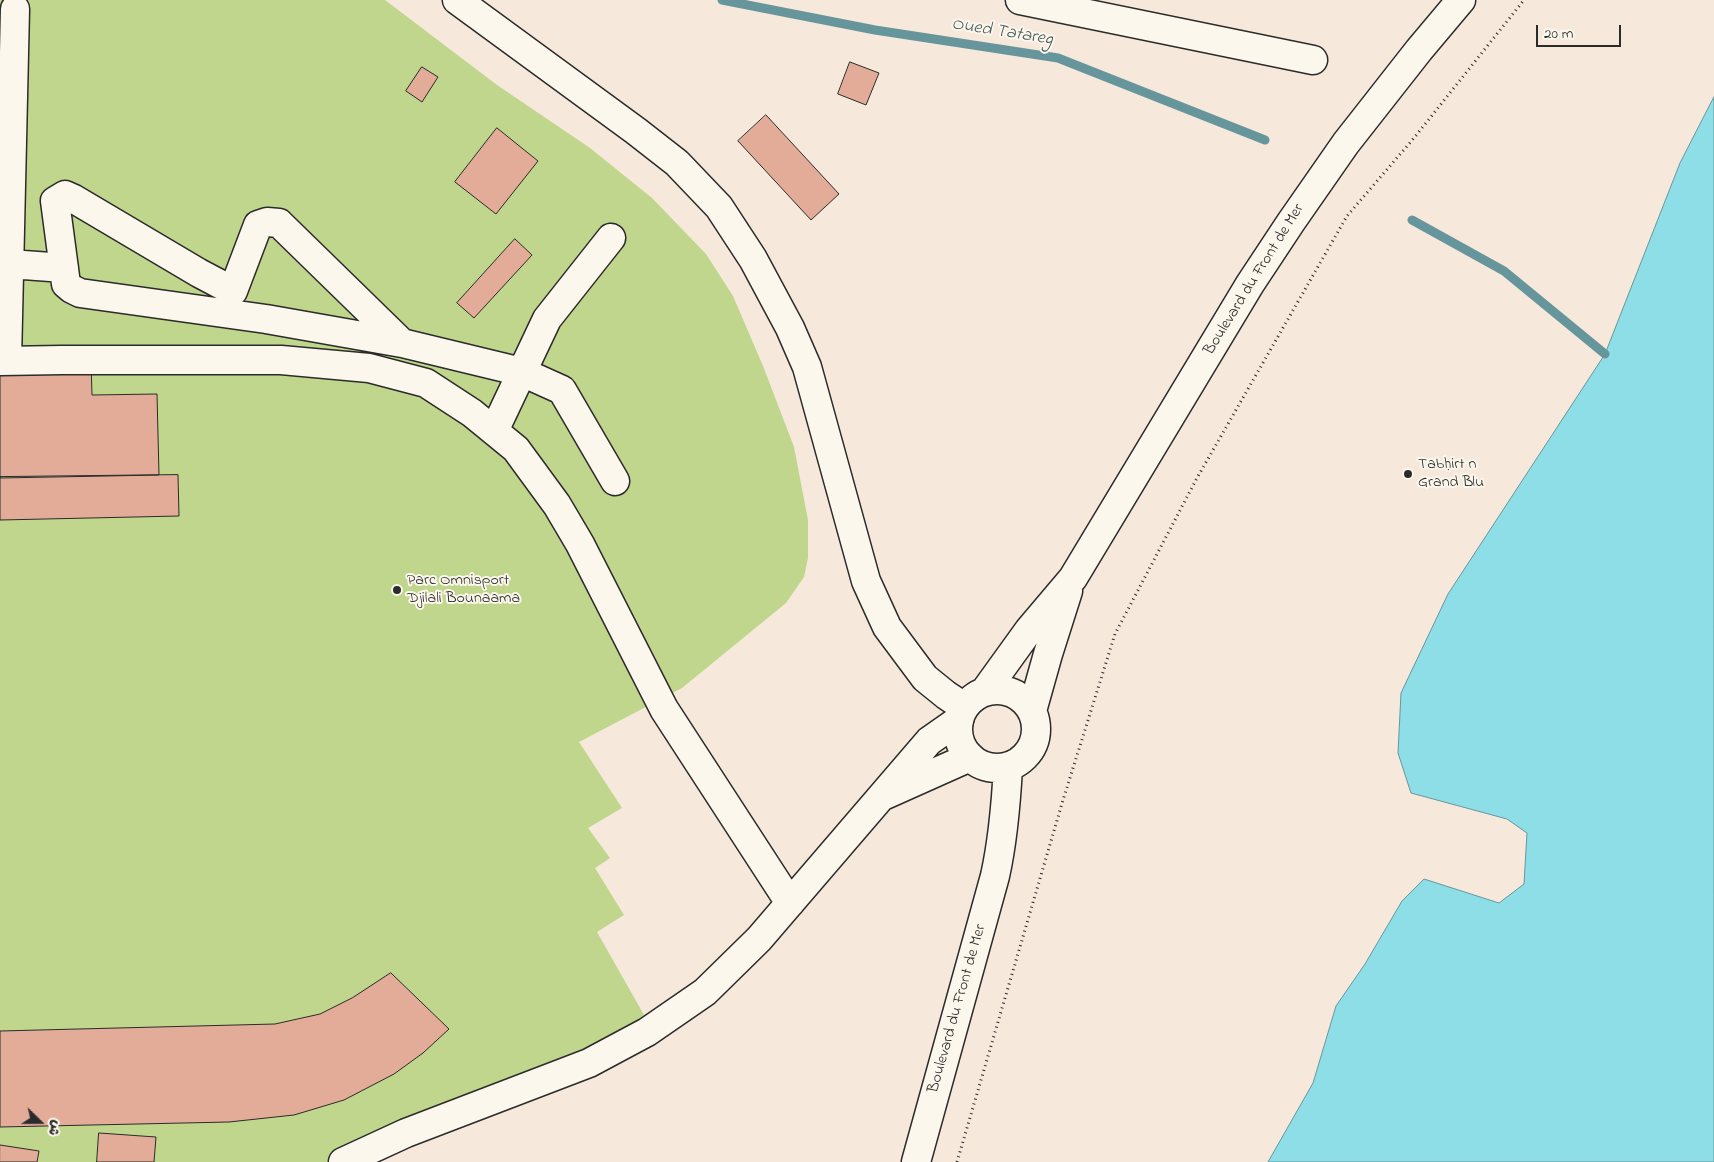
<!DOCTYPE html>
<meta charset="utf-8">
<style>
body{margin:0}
#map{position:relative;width:1714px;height:1162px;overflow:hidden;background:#f6e8db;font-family:"Indie Flower","Playpen Sans Arabic",sans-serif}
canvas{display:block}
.north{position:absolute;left:15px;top:1097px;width:50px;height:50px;-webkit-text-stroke:4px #fbf7ec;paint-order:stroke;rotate:112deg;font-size:14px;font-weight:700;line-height:20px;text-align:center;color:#2b2b2b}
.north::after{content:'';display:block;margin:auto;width:18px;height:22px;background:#2b2b2b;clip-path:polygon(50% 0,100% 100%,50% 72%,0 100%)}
.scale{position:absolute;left:1536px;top:25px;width:85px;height:22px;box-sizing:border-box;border:2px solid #2b2b2b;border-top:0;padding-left:6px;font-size:15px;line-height:18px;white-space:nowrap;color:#2b2b2b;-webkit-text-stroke:4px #fbf7ec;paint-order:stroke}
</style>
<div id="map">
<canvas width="1714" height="1162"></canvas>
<div class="north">ش</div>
<div class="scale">20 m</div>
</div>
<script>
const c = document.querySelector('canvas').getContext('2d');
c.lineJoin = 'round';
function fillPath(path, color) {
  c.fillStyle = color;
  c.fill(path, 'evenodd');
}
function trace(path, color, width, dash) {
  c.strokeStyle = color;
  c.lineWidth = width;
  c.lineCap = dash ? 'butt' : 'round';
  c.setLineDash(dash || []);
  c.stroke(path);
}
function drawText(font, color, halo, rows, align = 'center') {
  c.font = font + ' "Indie Flower",sans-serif';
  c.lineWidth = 4;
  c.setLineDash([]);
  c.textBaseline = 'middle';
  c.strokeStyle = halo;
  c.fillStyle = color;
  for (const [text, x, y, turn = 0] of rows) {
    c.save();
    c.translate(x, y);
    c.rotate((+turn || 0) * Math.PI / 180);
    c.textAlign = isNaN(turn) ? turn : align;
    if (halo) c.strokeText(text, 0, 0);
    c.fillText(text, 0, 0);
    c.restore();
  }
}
fillPath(new Path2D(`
 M0,0H385L497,85L590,148L652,198L706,254L733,296L763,366L794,447L808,520V558L804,577L786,603L682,688L579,742L622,808L588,828L610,858L595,868L624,915L597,932L644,1015L595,1052L326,1162H0Z`), '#bfd68c');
const water = new Path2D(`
 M1714,97V1162H1268L1313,1083L1336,1006L1365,964L1402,901L1424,879L1499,903L1524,884L1527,833L1507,819L1411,793L1398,753L1401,693L1448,594L1605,354L1680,163Z`);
fillPath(water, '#8ddee7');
trace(water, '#66969c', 1);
trace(new Path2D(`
 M722,0L875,30L1058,58L1265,140
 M1412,220L1504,271L1605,354`), '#66969c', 9);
const building = new Path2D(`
 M850,62L879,73L866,105L838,94Z
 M422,67L438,77L422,102L406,91Z
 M766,115L839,194L811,220L738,141Z
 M497,128L538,161L496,214L455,182Z
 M515,239L532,255L474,318L457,303Z
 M91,362L92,395L157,394L159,475L0,478V364Z
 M178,475L179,516L0,520V477Z
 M391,973L449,1029L423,1053L394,1074L344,1100L294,1115L229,1122L0,1127V1031L275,1024L320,1014L352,998Z
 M99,1133L156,1137L154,1162H97Z
 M0,1145L39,1151L37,1162H0Z`);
fillPath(building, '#e2ac98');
trace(building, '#2b2b2b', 1);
const minor = new Path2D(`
 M457,0L636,131L677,163L719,207L753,259L790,328L807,367L866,581L887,627L925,678L946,695L964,707
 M1020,0L1313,60
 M10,264L64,268
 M402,343L279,223L267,222L258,225L233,291L199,273L74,199L65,195L55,201L66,284L72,289L80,293L266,319L402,343L522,372L562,390L615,481
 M0,361L62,360H281L369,368L426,383L472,413L516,449L557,505L580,544L664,709L790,903
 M7,361L15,9
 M494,431L547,319L611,238
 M885,795L970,757
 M343,1162L406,1133L589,1063L647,1032L705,992L759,939L929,741L959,720`);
const major = new Path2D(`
 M958 729a39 39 0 1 1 78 0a39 39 0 1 1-78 0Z
 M985,691L1029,630L1073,578L1250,284L1291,222L1346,143L1419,50L1461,0
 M1032,711L1048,654L1068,591
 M916,1162L995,876C1003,840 1006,804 1008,767`);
trace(minor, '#2b2b2b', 31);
trace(major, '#2b2b2b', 31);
trace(new Path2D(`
 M957,1162L1063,800L1115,634L1197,478L1347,216L1414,138L1524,0`), '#2b2b2b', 3, [1, 4]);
trace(minor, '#fbf7ec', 28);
trace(major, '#fbf7ec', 28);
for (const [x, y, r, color] of [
 [1408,474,5,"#2b2b2b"],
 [397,590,5,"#2b2b2b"]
]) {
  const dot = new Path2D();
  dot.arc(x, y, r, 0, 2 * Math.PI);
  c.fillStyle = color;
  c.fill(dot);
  trace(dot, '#fbf7ec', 2);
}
drawText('16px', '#2b2b2b', '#fbf7ec', [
 ["Boulevard du Front de Mer",1255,280,-58],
 ["Boulevard du Front de Mer",958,1009,-74]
]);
drawText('16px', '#2b2b2b', '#fbf7ec', [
 ["Tabḥirt n",1418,465],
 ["Grand Blu",1418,483],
 ["Parc Omnisport",407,581],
 ["Djilali Bounaama",407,599]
], 'left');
drawText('italic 18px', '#44585a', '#fbf7ec', [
 ["Oued Tatareg",1002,33,9]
]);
</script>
